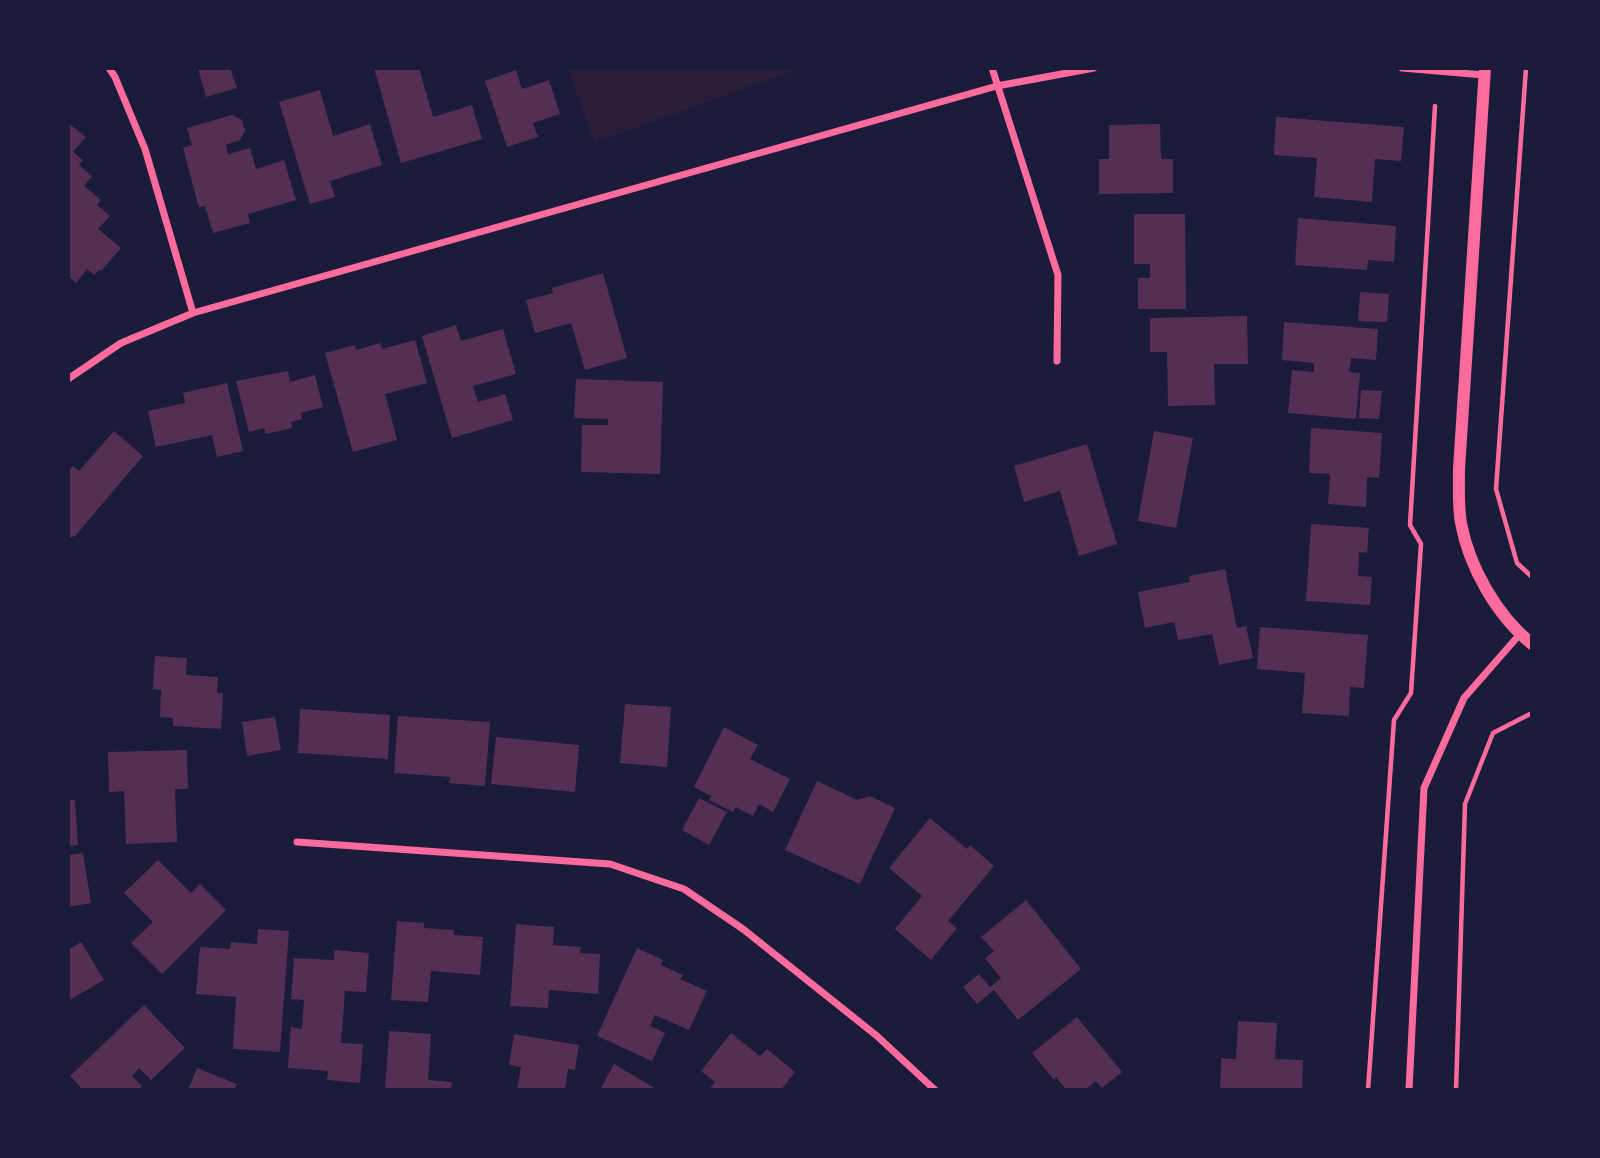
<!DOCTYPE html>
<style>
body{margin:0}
#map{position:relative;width:1600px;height:1158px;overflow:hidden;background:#1b1b3a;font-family:Poppins,sans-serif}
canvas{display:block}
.frame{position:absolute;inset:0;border:70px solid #1b1b3a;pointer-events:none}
</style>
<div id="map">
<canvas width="1600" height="1158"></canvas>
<div class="frame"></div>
</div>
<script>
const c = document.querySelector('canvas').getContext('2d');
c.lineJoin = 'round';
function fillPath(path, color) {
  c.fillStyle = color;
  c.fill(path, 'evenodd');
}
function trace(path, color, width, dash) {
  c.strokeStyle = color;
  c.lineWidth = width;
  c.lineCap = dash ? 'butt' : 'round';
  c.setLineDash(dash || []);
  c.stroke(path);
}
fillPath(new Path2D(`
 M568,68H801L594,143Z`), '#2a1e3b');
fillPath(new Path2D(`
 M198,68H237L231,71L237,88L206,97Z
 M374,68H419L433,117L472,105L482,139L401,163Z
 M516,70L522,89L549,80L560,114L533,123L538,137L507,147L485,81Z
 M320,90L333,136L370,124L382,165L330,181L335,197L310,204L279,102Z
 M232,115L242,120L245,131L240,140L226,145L228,154L250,148L256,169L284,160L296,200L248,214L250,223L213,233L205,206L199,208L183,148L192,145L187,128Z
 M1276,117L1404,127L1401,161L1375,159L1372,202L1314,197L1317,158L1274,155Z
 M68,123L86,137L73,152L83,160L79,165L92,176L84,186L101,200L97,205L110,216L98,229L121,248L101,271L100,269L94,275L87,269L76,283L68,276Z
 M1160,124L1161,159H1173V193L1099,194V159H1109V125Z
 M1134,214H1185L1186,309H1138V278H1150V264H1134Z
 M1298,218L1396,226L1394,262L1368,260L1367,270L1295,265Z
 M603,273L627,358L585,370L571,323L535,333L526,300L553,293L552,288Z
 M1360,292L1389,294L1387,322L1358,321Z
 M1247,316L1248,364H1214L1215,405L1168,406L1167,352H1150V318Z
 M1284,322L1378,329L1376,360L1351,358L1349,372L1360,373L1356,419L1288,413L1292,370L1314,372V363L1282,360Z
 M456,325L461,341L503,329L516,374L473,386L478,402L505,394L513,420L452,438L422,336Z
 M415,340L427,383L385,394L397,440L353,452L325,353L355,345L356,350L380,343L382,349Z
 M288,371L290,382L315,375L323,407L301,413L302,419L291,422L292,428L266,434L264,428L249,432L236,381Z
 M576,379L663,382L660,474L581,472L582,425H608V419L574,418Z
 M227,383L243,451L217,457L212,435L156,447L148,411L185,403L183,393Z
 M1361,390L1382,391L1379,419L1359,418Z
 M1311,428L1382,433L1379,478L1367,477L1366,507L1328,504L1330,474L1309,473Z
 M114,431L143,456L75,536L68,538V471L73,466L79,471Z
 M1154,431L1193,438L1176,528L1138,521Z
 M1087,444L1117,544L1079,556L1060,491L1024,502L1014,466Z
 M1311,524L1369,528L1367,553L1359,552L1358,576L1372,577L1370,605L1306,601Z
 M1225,569L1237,628L1246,626L1253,658L1219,665L1212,634L1178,640L1174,622L1145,628L1138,592L1190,582L1189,576Z
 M1260,627L1368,635L1364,688L1350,687L1349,716L1302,713L1305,673L1257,669Z
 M155,656L187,658L186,675L218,677L217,693H223L221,729L173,726V718L160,717L161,690L153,689Z
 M625,704L671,707L667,767L620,763Z
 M300,709L390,715L388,759L298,753Z
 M398,716L490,722L485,786L449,783L450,777L394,773Z
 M275,717L281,750L247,756L242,722Z
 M724,727L758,745L750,759L790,779L773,812L759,804L753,816L736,807L733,812L709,800L711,796L694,787Z
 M496,737L579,745L575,792L491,784Z
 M187,750L188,789H175L177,842L126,844L124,791L109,792L108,752Z
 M817,781L857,800L870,796L895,808L860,884L785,850Z
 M699,798L727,812L709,845L682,830Z
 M68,800H75L78,845L68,846Z
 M930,818L967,849L970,845L994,866L948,921L957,928L931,960L895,929L922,896L889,868Z
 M83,853L91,903L68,907V855Z
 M158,860L191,893L200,884L226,910L162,974L131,943L153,922L124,893Z
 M1026,900L1081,969L1018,1020L994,990L977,1004L963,987L979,974L990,987L1001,978L985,958L994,951L981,937Z
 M397,921L424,923V928L454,930V935L483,937L480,975L431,971L428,1002L391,1000Z
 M516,924L554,927L553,945L581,947L580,953L600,954L598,994L549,990L548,1008L510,1006Z
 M258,929L289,931L280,1052L233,1049L236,997L196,994L200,947L230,949L231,942L257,944Z
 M81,942L104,980L68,1001V950Z
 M637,948L663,960L661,965L683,975L680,979L707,991L689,1030L655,1015L650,1026L665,1033L652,1061L597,1036Z
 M334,950L369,953L366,992L345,991L341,1043L363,1044L360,1083L327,1080L328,1071L288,1068L291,1027L302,1029L304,1000L291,999L294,958L334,960Z
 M144,1005L185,1048L151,1080L139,1068L132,1076L142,1086L138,1090H83L70,1076Z
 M1077,1017L1122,1072L1102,1088L1096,1081L1085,1090H1066L1056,1077L1054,1080L1032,1053Z
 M1238,1021L1277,1023L1275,1059L1303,1060L1302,1090H1220L1221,1058L1236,1059Z
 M389,1031L431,1034L428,1080L452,1082L451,1090H385Z
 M731,1033L760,1056L767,1049L795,1072L781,1090H709L715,1082L701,1071Z
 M514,1034L579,1045L575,1070L568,1069L565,1090H517L521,1067L509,1065Z
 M614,1064L658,1090H600Z
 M197,1068L237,1084L234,1090H188Z`), '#542f53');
trace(new Path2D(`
 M1526,68L1496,489L1517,563L1532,577
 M1368,1090L1394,720L1411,693L1421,544L1410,525L1435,106
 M1456,1090L1465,804L1493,733L1532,713`), '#ff6b9d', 4.5);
trace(new Path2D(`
 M109,68L115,77L145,149L193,313
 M992,68L1058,275L1057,361
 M1402,68L1484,75
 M68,379L121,343L193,313L997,86L1094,68
 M297,842L610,864L684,889L743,929L877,1036L935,1090
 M1409,1090L1424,788L1464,698L1520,634`), '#ff6b9d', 7);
trace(new Path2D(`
 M1485,68L1459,469C1459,486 1458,506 1461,523C1469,567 1497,616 1532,644`), '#ff6b9d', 12);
</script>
